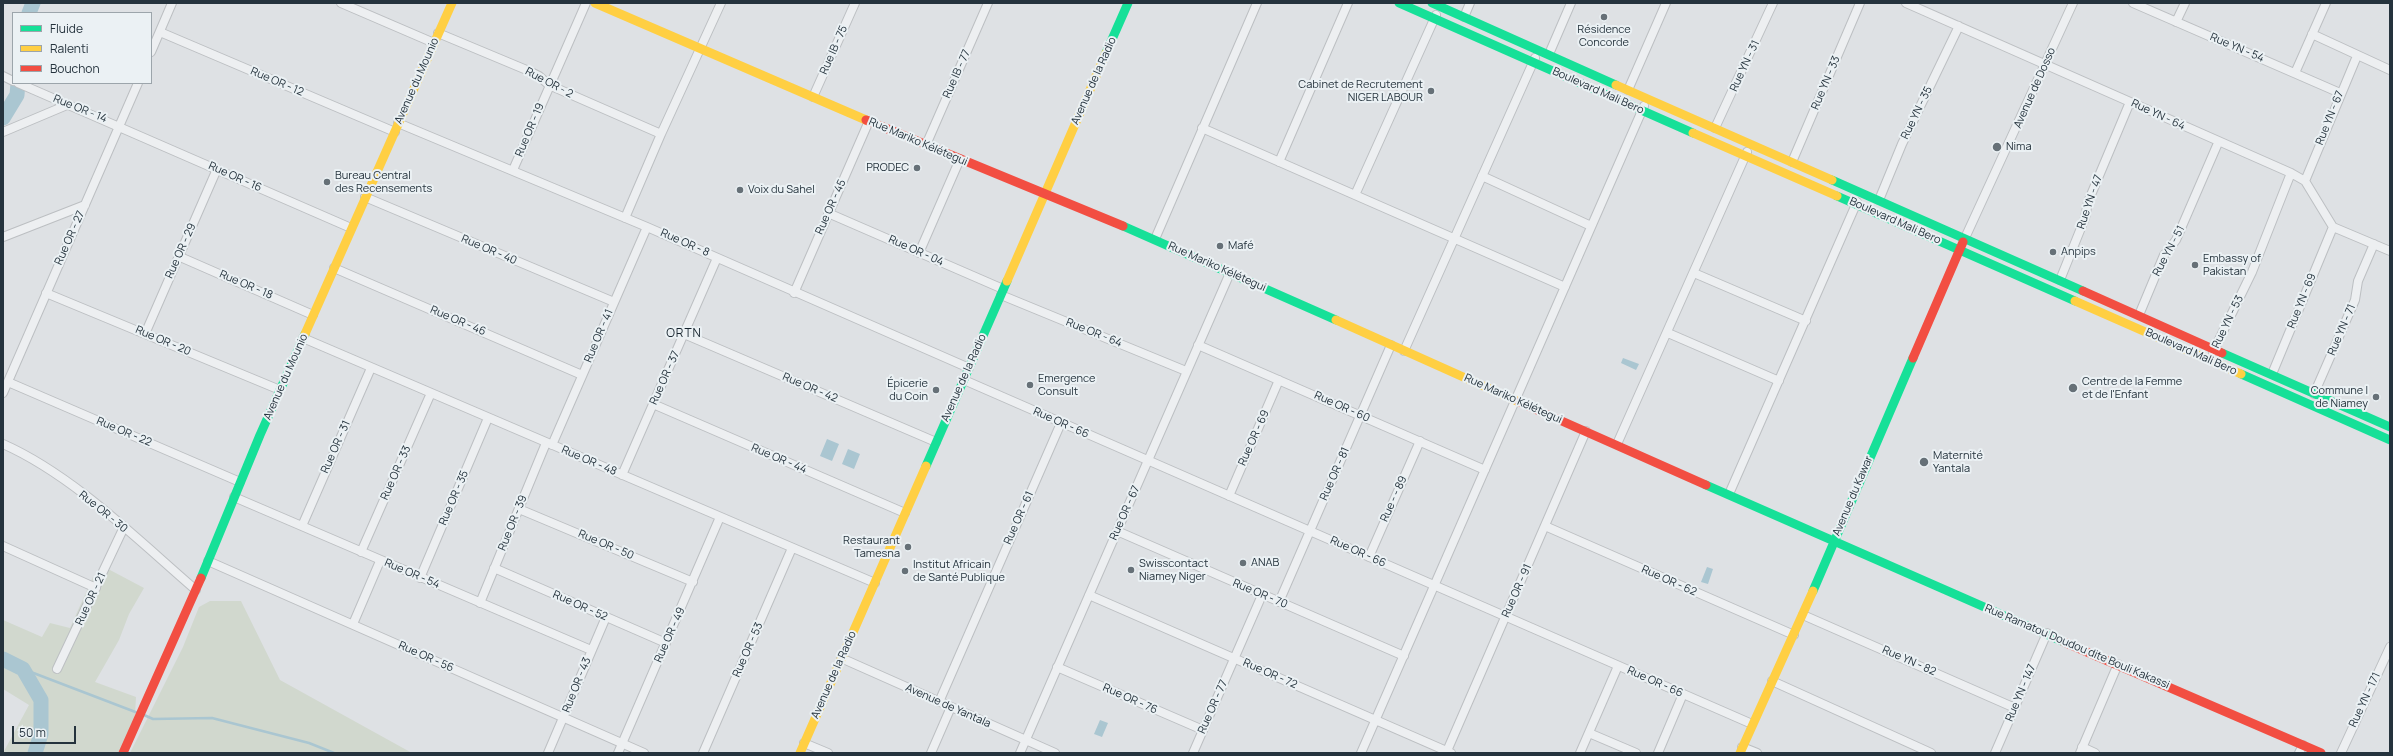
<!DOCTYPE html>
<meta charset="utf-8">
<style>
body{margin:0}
#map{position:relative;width:2393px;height:756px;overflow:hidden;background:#dee1e4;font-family:Manrope,sans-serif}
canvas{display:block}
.frame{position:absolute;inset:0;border:4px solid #25333d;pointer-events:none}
.legend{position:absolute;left:12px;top:12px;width:140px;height:72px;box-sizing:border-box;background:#ebf1f4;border:1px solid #9ca5ab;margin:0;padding:5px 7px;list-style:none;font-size:12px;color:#25333d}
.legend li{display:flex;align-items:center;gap:8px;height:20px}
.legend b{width:20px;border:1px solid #9ca5ab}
.scale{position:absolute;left:12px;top:726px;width:64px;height:18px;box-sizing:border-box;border:2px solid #25333d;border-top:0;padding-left:5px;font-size:12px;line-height:14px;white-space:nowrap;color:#25333d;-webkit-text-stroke:3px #ebf1f4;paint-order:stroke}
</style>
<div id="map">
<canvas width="2393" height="756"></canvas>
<div class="frame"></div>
<ul class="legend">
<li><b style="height:5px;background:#16e098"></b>Fluide</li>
<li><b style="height:5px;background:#ffcf43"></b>Ralenti</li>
<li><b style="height:5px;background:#f24e42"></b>Bouchon</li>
</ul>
<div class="scale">50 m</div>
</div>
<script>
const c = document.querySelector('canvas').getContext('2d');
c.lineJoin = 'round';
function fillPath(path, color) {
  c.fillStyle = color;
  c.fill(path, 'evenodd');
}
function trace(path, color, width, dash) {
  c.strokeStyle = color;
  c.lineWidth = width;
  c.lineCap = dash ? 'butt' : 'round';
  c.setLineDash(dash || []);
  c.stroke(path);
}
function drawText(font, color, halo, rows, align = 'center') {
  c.font = font + ' Manrope,sans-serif';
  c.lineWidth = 4;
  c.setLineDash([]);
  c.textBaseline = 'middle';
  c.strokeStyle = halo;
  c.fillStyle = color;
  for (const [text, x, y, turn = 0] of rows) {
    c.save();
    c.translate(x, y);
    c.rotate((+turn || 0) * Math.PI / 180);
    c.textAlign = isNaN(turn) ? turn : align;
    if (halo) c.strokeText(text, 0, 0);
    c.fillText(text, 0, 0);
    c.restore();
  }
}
fillPath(new Path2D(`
 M110,570L144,588L129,614L119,640L95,682L136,697L134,731L119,753H3L29,705L3,689V620L42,637L50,623L70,628L93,577Z
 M210,601H241L280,680L412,753H130L183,647L199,607Z`), '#d1d8ce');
fillPath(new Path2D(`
 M1623,358L1639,364L1636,370L1621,363Z
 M827,439L839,444L832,461L820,456Z
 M848,449L860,454L854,469L842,464Z
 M1707,567L1713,569L1708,584L1701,582Z
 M1100,720L1108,723L1102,737L1094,734Z`), '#aac6d1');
trace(new Path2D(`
 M23,669L138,713
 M144,715L153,719L212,718L309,743L334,753`), '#aac6d1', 2.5);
trace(new Path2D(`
 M29,13L33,3
 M3,118L17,95L18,83
 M3,659L23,669L41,700V734L35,753`), '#aac6d1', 15);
const street = new Path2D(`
 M341,3L434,43
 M1906,3L2291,173L2305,181L2333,227L2390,251
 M2133,3L2340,93
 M1464,17L1470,3
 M2176,22L2185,3
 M160,32L395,132
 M438,33L529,71L539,76L549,85L661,134
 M2312,34L2390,70
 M151,52L172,3
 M1549,54L1571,3
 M2295,73L2326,3
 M3,76L13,81
 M18,83L351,228
 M1628,90L1666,3
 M813,97L855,3
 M398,123L647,227L969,368
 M1202,128L1565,287
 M1715,128L1773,3
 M3,132L67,105
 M926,145L988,3
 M1279,162L1348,3
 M1792,162L1860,3
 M513,170L586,3
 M1482,176L1591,226
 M2305,181L2357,56
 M1355,195L1436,15
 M365,197L614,302
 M1879,200L1902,144L1959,26
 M828,213L1003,289
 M625,218L661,134L721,3
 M3,237L85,205
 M1965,238L2073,3
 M1155,239L1257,3
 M919,253L960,159
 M178,256L313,315
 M334,268L582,375
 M1694,273L1806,321
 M2060,280L2085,218L2088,202L2130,102
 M46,293L280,390
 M794,293L869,121
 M1001,295L1186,371
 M2139,315L2164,255L2176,240L2218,143
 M1668,333L1779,381
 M145,334L217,169
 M684,334L936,442
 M303,338L875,583
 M1198,345L1485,470
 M1404,351L1535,58
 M2213,352L2252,272L2291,173
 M2272,374L2333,227
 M964,380L1752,724
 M8,382L240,482
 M3,393L138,83
 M2314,394L2355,300L2358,281L2374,244
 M653,404L905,513
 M3,444C73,475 138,540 196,590
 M1617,444L1747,152
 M552,445L647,227
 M622,475L717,258
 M1729,494L1857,202
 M1229,496L1279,380
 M234,497L591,650
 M519,509L693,582
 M302,526L371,368
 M1545,526L1794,635
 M1117,531L1404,656
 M3,546L96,588
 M361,552L431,393
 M1369,557L1420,441
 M208,561L644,753
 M494,568L666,643
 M420,578L488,418
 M1089,595L1451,753
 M1279,602L1391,345
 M480,603L546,443
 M1803,615L2015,708
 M353,624L380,561
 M841,658L1055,753
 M1057,667L1203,730
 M57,669L124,527
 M1772,681L1931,753
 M939,702L1061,423
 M1589,733L1636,753
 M804,743L828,753
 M1742,747L1757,753
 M2082,747L2095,753
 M1447,751L1586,431
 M548,753L606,617
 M618,753L720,517
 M703,753L792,548
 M931,753L951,707
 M1020,753L1230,273
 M1193,753L1262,595
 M1361,753L1644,106
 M1580,753L1618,666
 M1658,753L1683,694
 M1995,753L2047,633
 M2080,753L2118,664
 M2299,753L2303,745
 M2341,753L2390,647`);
trace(street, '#bcbfc2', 10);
trace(street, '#edeff1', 8);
trace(new Path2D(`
 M1399,3L1693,133
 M1432,3L1616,85
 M1106,53L1128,3
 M1832,180L2083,291
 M1837,196L2075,301
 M1123,226L1336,320
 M2222,353L2390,427
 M2241,374L2390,440
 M926,466L1007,281
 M1706,485L2064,642
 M201,578L260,435L305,334
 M1813,591L1913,358`), '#16e098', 9);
trace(new Path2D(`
 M595,3L866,120
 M1616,85L1832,180
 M1693,133L1837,196
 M1007,281L1106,53
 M2075,301L2241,374
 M1336,320L1519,402
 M305,334L452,3
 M800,753L926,466
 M1740,753L1813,591`), '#ffcf43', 9);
trace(new Path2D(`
 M866,120L1123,226
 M2083,291L2222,353
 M1913,358L1963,242
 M1519,402L1706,485
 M2064,642L2321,753
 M123,753L201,578`), '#f24e42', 9);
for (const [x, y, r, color] of [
 [1604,17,4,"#667077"],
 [1431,91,4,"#667077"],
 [1997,147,5,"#667077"],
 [917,168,4,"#667077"],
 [327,182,4,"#667077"],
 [740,190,4,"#667077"],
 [1220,246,4,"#667077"],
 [2053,252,4,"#667077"],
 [2195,265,4,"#667077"],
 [1030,385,4,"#667077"],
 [2073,388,5,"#667077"],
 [936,390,4,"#667077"],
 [2376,397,4,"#667077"],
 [1924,462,5,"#667077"],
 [908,547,4,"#667077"],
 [1243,563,4,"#667077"],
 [1131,570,4,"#667077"],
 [905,571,4,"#667077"]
]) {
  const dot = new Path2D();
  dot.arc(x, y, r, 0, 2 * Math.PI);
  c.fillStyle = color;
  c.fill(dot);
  trace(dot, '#ebf1f4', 1.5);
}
drawText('11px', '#25333d', '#ebf1f4', [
 ["Résidence",1604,30,"center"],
 ["Concorde",1604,43,"center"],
 ["Cabinet de Recrutement",1423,85,"right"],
 ["NIGER LABOUR",1423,98,"right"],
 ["Nima",2006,147],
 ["PRODEC",909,168,"right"],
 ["Bureau Central",335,176],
 ["des Recensements",335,189],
 ["Voix du Sahel",748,190],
 ["Mafé",1228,246],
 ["Anpips",2061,252],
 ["Embassy of",2203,259],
 ["Pakistan",2203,272],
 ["Emergence",1038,379],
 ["Consult",1038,392],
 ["Centre de la Femme",2082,382],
 ["et de l'Enfant",2082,395],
 ["Épicerie",928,384,"right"],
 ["du Coin",928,397,"right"],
 ["Commune I",2368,391,"right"],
 ["de Niamey",2368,404,"right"],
 ["Maternité",1933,456],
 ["Yantala",1933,469],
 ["Restaurant",900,541,"right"],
 ["Tamesna",900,554,"right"],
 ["ANAB",1251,563],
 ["Swisscontact",1139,564],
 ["Niamey Niger",1139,577],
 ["Institut Africain",913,565],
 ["de Santé Publique",913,578]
], 'left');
drawText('11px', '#25333d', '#ebf1f4', [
 ["Rue YN - 54",2237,48,23],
 ["Rue IB - 75",834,50,-66],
 ["Rue YN - 31",1745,66,-65],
 ["Rue IB - 77",957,74,-66],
 ["Avenue du Mounio",417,81,-66],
 ["Avenue de la Radio",1094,81,-66],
 ["Rue OR - 12",277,82,23],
 ["Rue OR - 2",549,83,28],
 ["Rue YN - 33",1826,83,-67],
 ["Avenue de Dosso",2035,88,-66],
 ["Boulevard Mali Bero",1598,91,24],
 ["Rue OR - 14",80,109,22],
 ["Rue YN - 35",1917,113,-64],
 ["Rue YN - 64",2158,115,25],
 ["Rue YN - 67",2330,118,-68],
 ["Rue OR - 19",530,130,-67],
 ["Rue Mariko Kélétegui",918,142,23],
 ["Rue OR - 16",235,177,24],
 ["Rue YN - 47",2090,202,-71],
 ["Rue OR - 45",831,207,-66],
 ["Boulevard Mali Bero",1895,221,24],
 ["Rue OR - 27",70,238,-66],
 ["Rue OR - 8",685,243,24],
 ["Rue OR - 40",489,250,23],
 ["Rue OR - 29",181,251,-66],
 ["Rue OR - 04",916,251,24],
 ["Rue YN - 51",2169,251,-62],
 ["Rue Mariko Kélétegui",1217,267,24],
 ["Rue OR - 18",246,285,23],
 ["Rue YN - 69",2302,301,-68],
 ["Rue OR - 46",458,321,23],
 ["Rue YN - 53",2228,322,-64],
 ["Rue YN - 71",2342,330,-67],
 ["Rue OR - 64",1094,333,22],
 ["Rue OR - 41",599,336,-67],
 ["Rue OR - 20",163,341,23],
 ["Boulevard Mali Bero",2191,352,24],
 ["Avenue du Mounio",286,377,-66],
 ["Rue OR - 37",665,378,-66],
 ["Avenue de la Radio",964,378,-66],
 ["Rue OR - 42",810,388,23],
 ["Rue Mariko Kélétegui",1513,399,24],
 ["Rue OR - 60",1342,407,24],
 ["Rue OR - 66",1061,423,24],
 ["Rue OR - 22",124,432,23],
 ["Rue OR - 69",1254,438,-66],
 ["Rue OR - 31",336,447,-66],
 ["Rue OR - 44",779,459,23],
 ["Rue OR - 48",589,461,23],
 ["Rue OR - 33",396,473,-66],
 ["Rue OR - 81",1335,474,-66],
 ["Avenue du Kawar",1853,496,-67],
 ["Rue OR - 35",454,498,-67],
 ["Rue - - 89",1394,499,-66],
 ["Rue OR - 30",103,512,39],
 ["Rue OR - 67",1125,513,-66],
 ["Rue OR - 61",1019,518,-66],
 ["Rue OR - 39",513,523,-68],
 ["Rue OR - 50",606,545,23],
 ["Rue OR - 66",1358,552,24],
 ["Rue OR - 54",412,574,23],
 ["Rue OR - 62",1669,581,24],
 ["Rue OR - 91",1517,591,-66],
 ["Rue OR - 70",1260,594,23],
 ["Rue OR - 21",91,599,-65],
 ["Rue OR - 52",580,606,24],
 ["Rue OR - 49",670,635,-66],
 ["Rue Ramatou Doudou dite Bouli Kakassi",2077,647,23],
 ["Rue OR - 53",748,650,-66],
 ["Rue OR - 56",426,657,24],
 ["Rue YN - 82",1909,661,24],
 ["Rue OR - 72",1270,674,24],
 ["Avenue de la Radio",834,675,-66],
 ["Rue OR - 66",1655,682,24],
 ["Rue OR - 43",577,685,-68],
 ["Rue YN - 147",2021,693,-67],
 ["Rue OR - 76",1130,699,24],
 ["Rue YN - 171",2365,700,-65],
 ["Avenue de Yantala",948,706,24],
 ["Rue OR - 77",1213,707,-66]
]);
c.letterSpacing = '1px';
drawText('12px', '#17242e', '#ebf1f4', [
 ["ORTN",684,334]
]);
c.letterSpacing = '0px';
</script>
